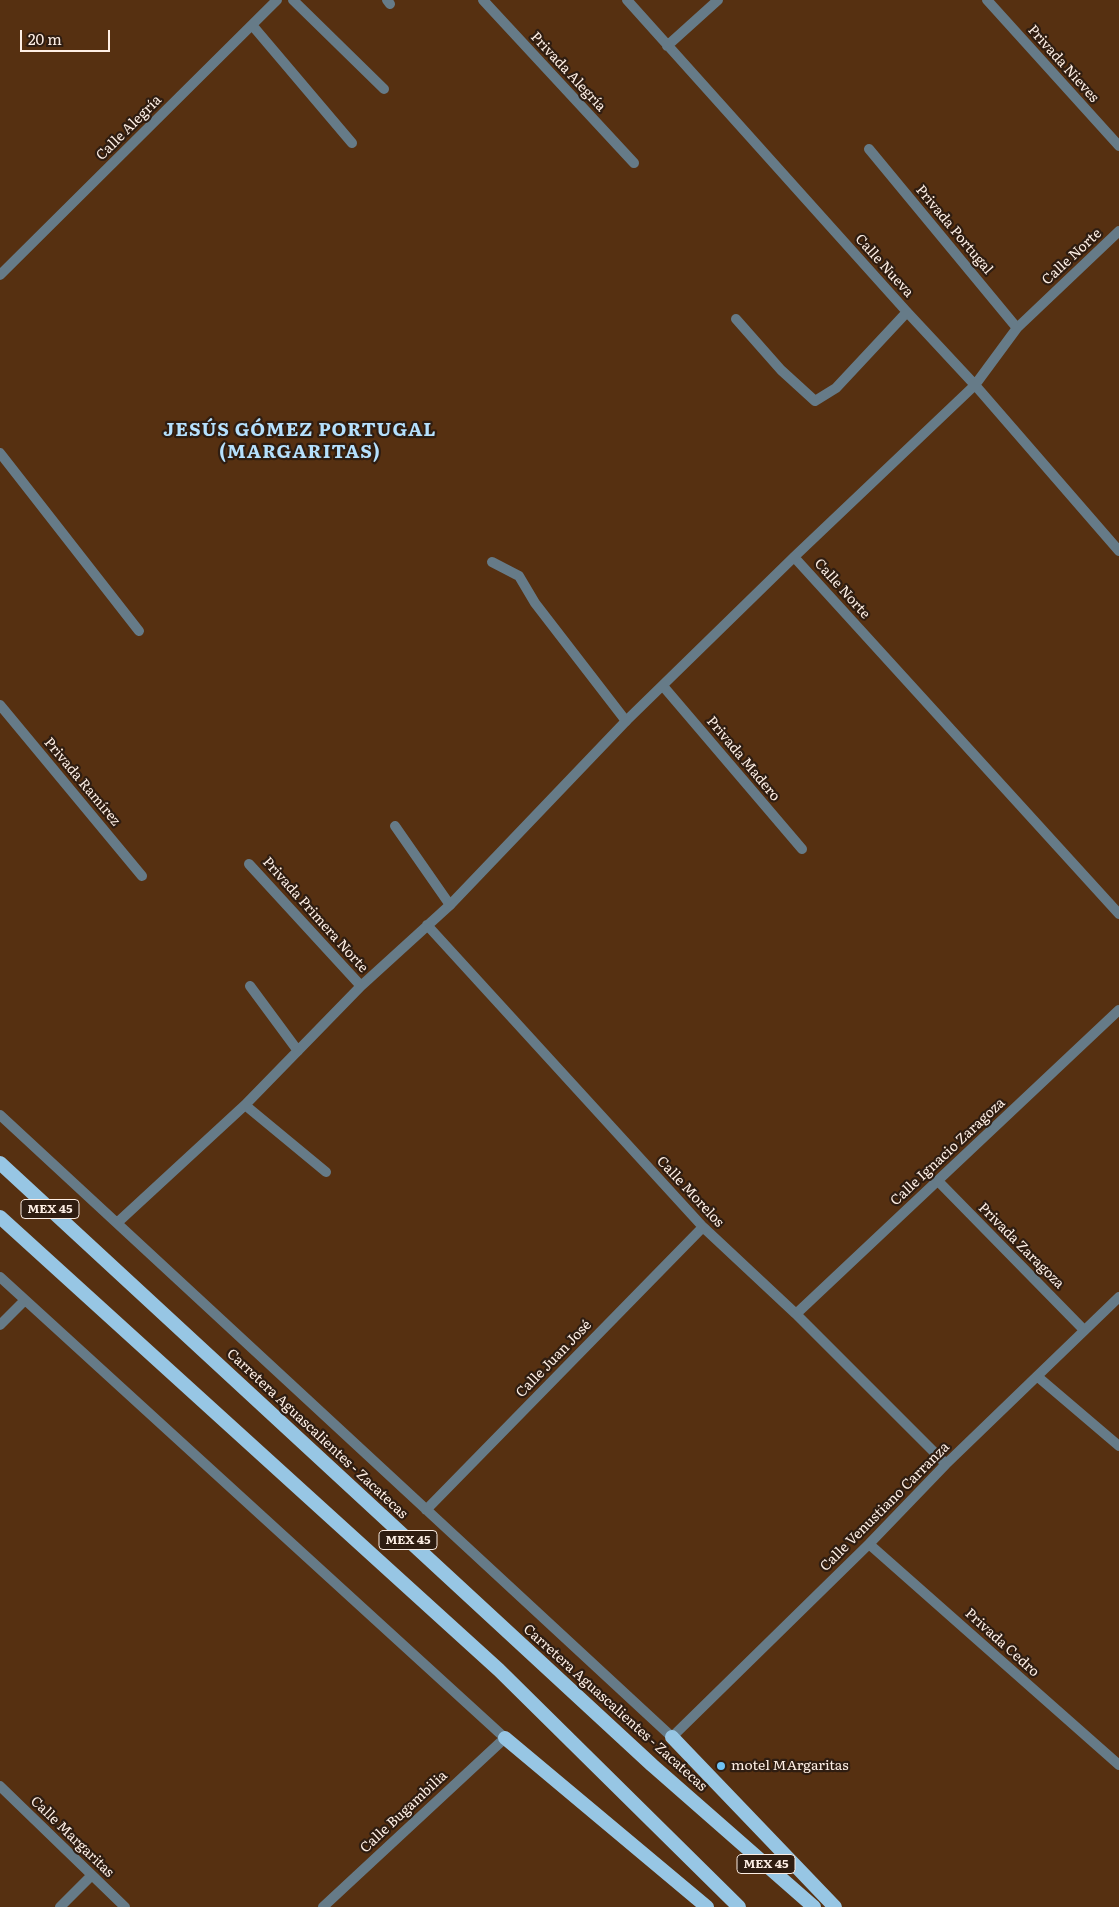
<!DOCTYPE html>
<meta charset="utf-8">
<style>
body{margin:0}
#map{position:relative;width:1119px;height:1907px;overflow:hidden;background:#563011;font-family:Literata,serif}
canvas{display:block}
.scale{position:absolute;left:20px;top:30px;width:90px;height:22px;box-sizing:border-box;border:2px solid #fdeee4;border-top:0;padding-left:6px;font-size:15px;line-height:18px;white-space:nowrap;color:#fdeee4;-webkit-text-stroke:4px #2f1d11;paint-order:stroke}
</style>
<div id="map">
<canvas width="1119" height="1907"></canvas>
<div class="scale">20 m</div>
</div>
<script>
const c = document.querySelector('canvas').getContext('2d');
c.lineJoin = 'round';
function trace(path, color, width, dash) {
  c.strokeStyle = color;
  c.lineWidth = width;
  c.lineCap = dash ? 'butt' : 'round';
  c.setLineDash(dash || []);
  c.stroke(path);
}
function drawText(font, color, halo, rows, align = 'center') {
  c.font = font + ' Literata,serif';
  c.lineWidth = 4.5;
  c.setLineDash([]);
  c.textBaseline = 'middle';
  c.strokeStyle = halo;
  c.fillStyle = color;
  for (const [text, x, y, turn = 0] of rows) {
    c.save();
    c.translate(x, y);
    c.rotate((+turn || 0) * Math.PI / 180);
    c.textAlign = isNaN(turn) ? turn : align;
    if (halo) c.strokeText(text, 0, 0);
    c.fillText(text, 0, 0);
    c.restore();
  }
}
trace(new Path2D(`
 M492,562L519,576L535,603L626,721
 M395,826L450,905`), '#667b88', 10);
trace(new Path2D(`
 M293,0L384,89
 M387,0L390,4
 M483,0L634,163
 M627,0L907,312L975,385L1119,551
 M987,0L1119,146
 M252,25L352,143
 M667,46L718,0
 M869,149L1017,328
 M0,275L277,0
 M736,319L781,370L815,401L836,388L907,312
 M0,453L139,631
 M794,557L1119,914
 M663,686L802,849
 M0,705L142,876
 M249,864L361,986
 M427,925L703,1227L796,1314L946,1464
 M250,986L298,1051
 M245,1105L326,1172
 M0,1115L672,1737L869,1544L946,1464L1119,1297
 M938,1181L1084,1330
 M117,1223L245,1105L361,986L450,905L626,721L794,557L975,385L1017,328L1119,231
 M0,1277L505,1738L323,1907
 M796,1314L1119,1010
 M0,1325L25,1300
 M1038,1377L1119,1446
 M426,1510L703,1227
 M869,1544L1119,1765
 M0,1786L125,1907
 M60,1907L91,1876`), '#667b88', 10);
trace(new Path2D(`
 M0,1163L652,1765L814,1907
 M0,1217L499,1670L739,1907
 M672,1737L835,1907
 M505,1738L707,1907`), '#97c6e4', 14);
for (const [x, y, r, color] of [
 [721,1766,5,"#6fc2f4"]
]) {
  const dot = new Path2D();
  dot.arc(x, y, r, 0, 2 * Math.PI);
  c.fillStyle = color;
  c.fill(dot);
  trace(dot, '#2f1d11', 2);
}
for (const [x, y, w] of [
 [50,1209,58],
 [408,1540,58],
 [766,1864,58]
]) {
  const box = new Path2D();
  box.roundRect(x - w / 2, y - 9.5, w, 19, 4);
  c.fillStyle = '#2f1d11';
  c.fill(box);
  trace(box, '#fdeee4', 1);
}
drawText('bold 12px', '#fdeee4', null, [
 ["MEX 45",50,1209],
 ["MEX 45",408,1540],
 ["MEX 45",766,1864]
]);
drawText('14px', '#fdeee4', '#2f1d11', [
 ["Privada Nieves",1063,64,48],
 ["Privada Alegría",568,72,47],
 ["Calle Alegría",129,128,-45],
 ["Privada Portugal",954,230,50],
 ["Calle Norte",1072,257,-43],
 ["Calle Nueva",884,266,48],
 ["Calle Norte",842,589,48],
 ["Privada Madero",743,759,50],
 ["Privada Ramírez",82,782,50],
 ["Privada Primera Norte",315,915,48],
 ["Calle Ignacio Zaragoza",948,1152,-43],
 ["Calle Morelos",690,1192,47],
 ["Privada Zaragoza",1021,1246,45],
 ["Calle Juan José",554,1359,-46],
 ["Carretera Aguascalientes - Zacatecas",317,1434,43],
 ["Calle Venustiano Carranza",885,1507,-45],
 ["Privada Cedro",1002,1643,42],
 ["Carretera Aguascalientes - Zacatecas",615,1708,42],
 ["Calle Bugambilia",404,1812,-43],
 ["Calle Margaritas",72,1837,44]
]);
drawText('14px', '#fdeee4', '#2f1d11', [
 ["motel MArgaritas",731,1766]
], 'left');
c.letterSpacing = '1px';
drawText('bold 19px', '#b5e0fd', '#2f1d11', [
 ["JESÚS GÓMEZ PORTUGAL",300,430],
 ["(MARGARITAS)",300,452]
]);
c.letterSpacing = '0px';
</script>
